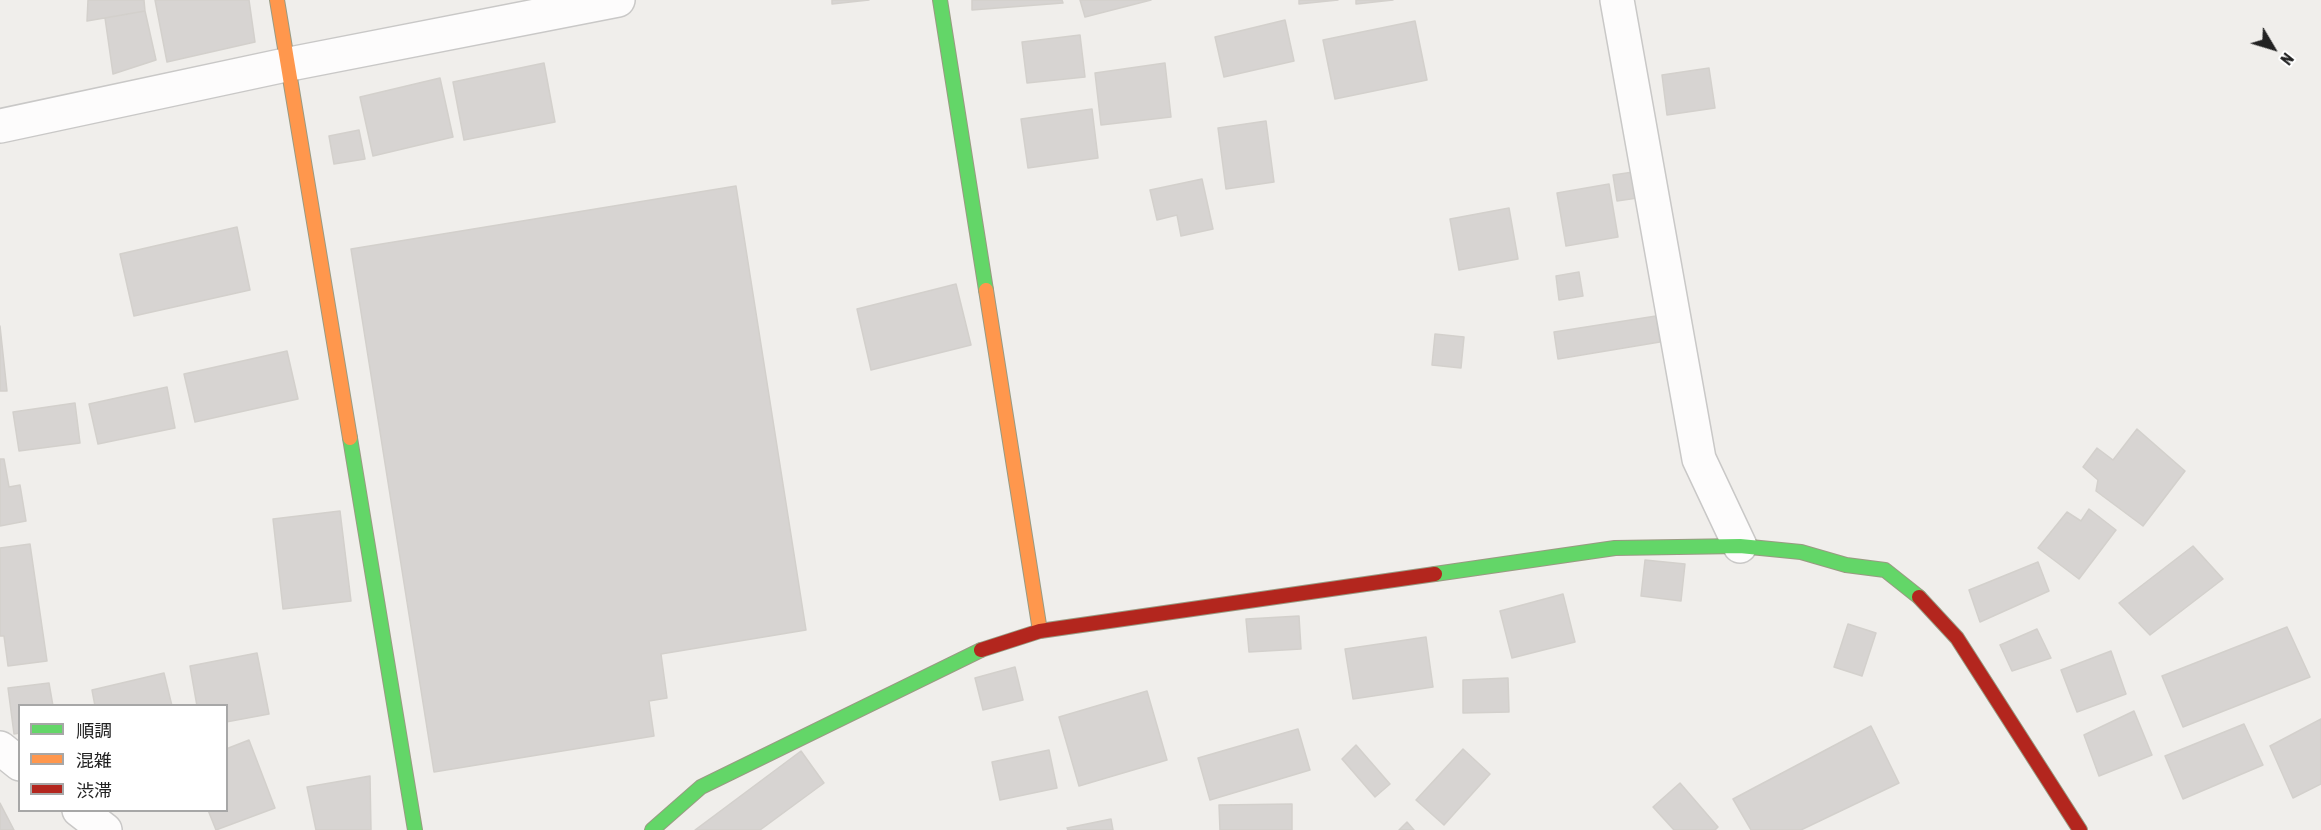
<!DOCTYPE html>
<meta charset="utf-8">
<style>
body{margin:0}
#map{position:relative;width:2321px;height:830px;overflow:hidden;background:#f0eeeb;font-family:"Asap Condensed","Noto Sans JP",sans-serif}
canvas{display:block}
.legend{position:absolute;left:18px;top:704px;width:210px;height:108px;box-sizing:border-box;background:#fff;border:2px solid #a7a7a7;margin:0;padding:8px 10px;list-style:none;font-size:18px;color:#222}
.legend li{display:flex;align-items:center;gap:12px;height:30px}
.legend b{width:30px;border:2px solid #a7a7a7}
.north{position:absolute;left:2243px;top:18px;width:60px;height:60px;-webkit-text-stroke:4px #fff;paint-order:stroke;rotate:128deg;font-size:16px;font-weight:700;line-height:24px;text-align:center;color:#222}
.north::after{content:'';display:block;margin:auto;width:21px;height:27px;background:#222;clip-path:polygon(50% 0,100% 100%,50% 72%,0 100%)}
</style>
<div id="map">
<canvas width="2321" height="830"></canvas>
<ul class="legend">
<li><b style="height:8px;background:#63d668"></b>順調</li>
<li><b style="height:8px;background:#ff974d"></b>混雑</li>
<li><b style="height:8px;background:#b3261e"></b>渋滞</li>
</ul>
<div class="north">N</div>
</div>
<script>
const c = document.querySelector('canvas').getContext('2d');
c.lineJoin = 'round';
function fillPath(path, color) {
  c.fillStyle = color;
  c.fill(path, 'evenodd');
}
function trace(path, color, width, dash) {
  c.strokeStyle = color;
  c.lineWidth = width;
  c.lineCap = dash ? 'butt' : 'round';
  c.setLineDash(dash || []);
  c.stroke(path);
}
const building = new Path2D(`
 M88,0H144L145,11L87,21Z
 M155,0H249L255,42L167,62Z
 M832,0H869L832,4Z
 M972,0H1062L1063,3L972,10Z
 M1080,0H1151L1085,17Z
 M1299,0H1338L1299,4Z
 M1356,0H1393L1356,4Z
 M145,11L156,60L113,74L105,18Z
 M1285,20L1294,61L1224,77L1215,37Z
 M1415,21L1427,80L1335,99L1323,40Z
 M1080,35L1085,77L1027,83L1022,42Z
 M544,63L555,122L464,140L453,82Z
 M1165,63L1171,117L1101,125L1095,73Z
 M1709,68L1715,108L1667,115L1662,75Z
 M440,78L453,137L373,156L360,97Z
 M1092,109L1098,158L1028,168L1021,119Z
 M1266,121L1274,182L1226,189L1218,128Z
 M359,130L365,159L334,164L329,136Z
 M1640,171L1644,197L1617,201L1613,175Z
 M1202,179L1213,229L1181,236L1177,215L1157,220L1150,190Z
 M1609,184L1618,237L1566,246L1557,193Z
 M736,186L806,630L661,654L667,698L649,701L654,736L434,772L351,249Z
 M1509,208L1518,259L1459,270L1450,219Z
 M237,227L250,290L134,316L120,254Z
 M1579,272L1583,296L1559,300L1556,276Z
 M956,284L971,345L871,370L857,309Z
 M1656,316L1660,342L1558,359L1554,332Z
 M0,326L7,391H0Z
 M1435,334L1464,337L1461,368L1432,365Z
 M287,351L298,399L195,422L184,374Z
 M167,387L175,428L98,444L89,404Z
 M75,403L80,443L19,451L13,412Z
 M2137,429L2185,471L2143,526L2096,491L2098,480L2083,467L2097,448L2113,460Z
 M0,459H4L9,487L20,485L26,521L0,526Z
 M2089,509L2116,530L2079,579L2038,548L2067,512L2081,521Z
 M340,511L351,601L283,609L273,519Z
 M30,544L47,661L8,666L4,636H0V548Z
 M2193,546L2223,579L2150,635L2119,603Z
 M1645,560L1685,564L1681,601L1641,596Z
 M2038,562L2049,591L1980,622L1969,590Z
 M1563,594L1575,642L1512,658L1500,611Z
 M1299,616L1301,649L1249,652L1246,619Z
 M1848,624L1876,633L1862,676L1834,667Z
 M2287,627L2310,677L2183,727L2162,676Z
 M2037,629L2051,658L2012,671L2000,645Z
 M1426,637L1433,687L1353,699L1345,649Z
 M2111,651L2126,694L2077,712L2061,670Z
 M257,653L269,714L226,722V706H197L190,666Z
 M1015,667L1023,700L983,710L975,678Z
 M164,673L172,706H95L92,690Z
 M1508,678L1509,712L1463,713V680Z
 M49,683L53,706H20V733L14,734L8,688Z
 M1147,691L1167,760L1079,786L1059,717Z
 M2134,711L2152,755L2099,776L2084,735Z
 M2321,719V784L2293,798L2270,746Z
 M2244,724L2263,765L2183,799L2165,756Z
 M1871,726L1899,783L1801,830H1751L1733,799Z
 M1298,729L1310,770L1210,800L1198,758Z
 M249,740L275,808L216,830L208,810H226V749Z
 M1356,745L1390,784L1375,797L1342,759Z
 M1463,749L1490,774L1444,825L1416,800Z
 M1049,750L1057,788L1000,800L992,762Z
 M801,751L824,783L760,830H695Z
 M370,776L371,830H316L307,787Z
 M1680,783L1718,827L1715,830H1674L1653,807Z
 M0,803L14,830H0Z
 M1292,804V830H1220L1219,805Z
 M1111,819L1113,830H1068L1067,828Z
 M1407,822L1414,830H1399Z`);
fillPath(building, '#d7d4d2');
trace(building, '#d3d0cc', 1.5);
const street = new Path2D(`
 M1617,0L1699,459L1740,546
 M0,126L290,64L618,0
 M0,748L20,764
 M79,810L105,830`);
const fast = new Path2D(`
 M940,0L986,290
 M350,438L415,830
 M1435,574L1615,548L1740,546L1801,552L1846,565L1885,570L1919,597
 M652,830L701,787L981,650`);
const slow = new Path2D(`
 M277,0L350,438
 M986,290L1040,631`);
const jam = new Path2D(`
 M1919,597L1957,638L2080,830
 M981,650L1040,631L1435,574`);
trace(street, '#c9c8c7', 36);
trace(fast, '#999a82', 16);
trace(slow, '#999a82', 16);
trace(jam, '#999a82', 16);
trace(street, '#fdfcfc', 33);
trace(fast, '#63d668', 14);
trace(slow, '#ff974d', 14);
trace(jam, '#b3261e', 14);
</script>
